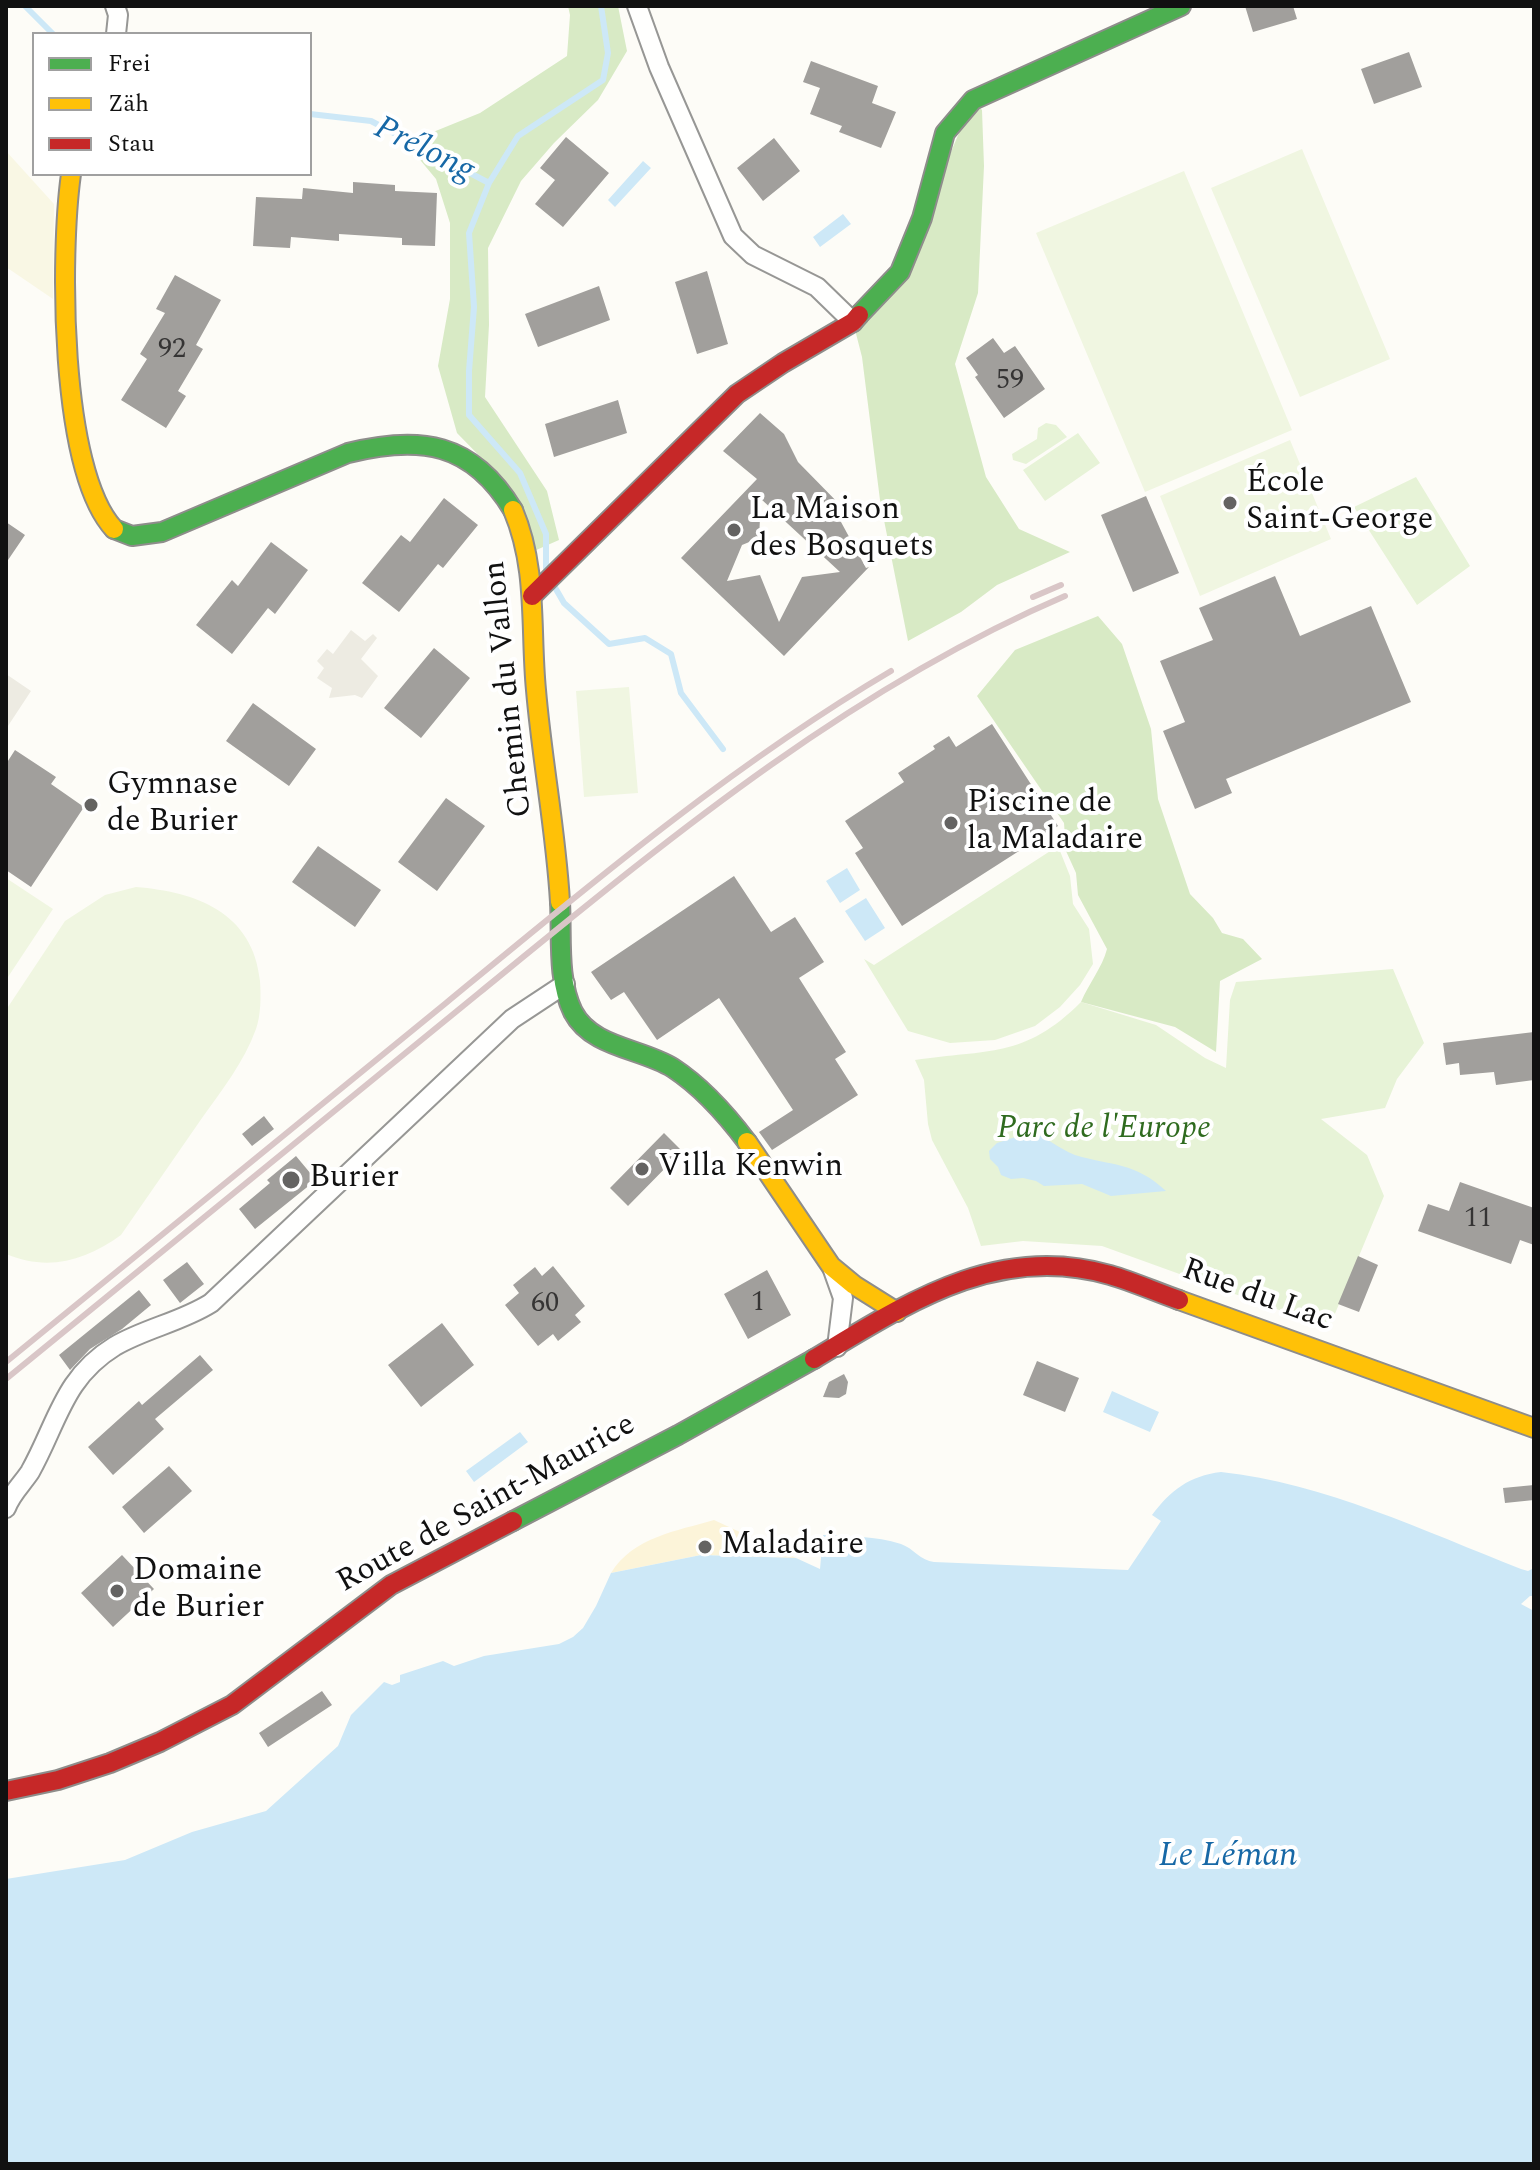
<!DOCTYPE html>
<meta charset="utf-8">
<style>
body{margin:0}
#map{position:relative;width:1540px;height:2170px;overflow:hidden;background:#fdfcf7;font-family:Spectral,serif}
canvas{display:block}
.frame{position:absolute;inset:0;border:8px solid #111;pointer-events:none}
.legend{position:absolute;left:32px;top:32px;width:280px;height:144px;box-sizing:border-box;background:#fff;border:2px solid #a0a0a0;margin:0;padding:10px 14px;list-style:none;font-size:24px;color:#111}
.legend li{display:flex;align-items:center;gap:16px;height:40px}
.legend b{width:40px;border:2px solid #a0a0a0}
</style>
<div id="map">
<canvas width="1540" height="2170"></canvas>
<div class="frame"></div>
<ul class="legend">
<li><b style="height:10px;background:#4caf50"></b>Frei</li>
<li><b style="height:10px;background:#ffc107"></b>Zäh</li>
<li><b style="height:10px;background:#c62828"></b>Stau</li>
</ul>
</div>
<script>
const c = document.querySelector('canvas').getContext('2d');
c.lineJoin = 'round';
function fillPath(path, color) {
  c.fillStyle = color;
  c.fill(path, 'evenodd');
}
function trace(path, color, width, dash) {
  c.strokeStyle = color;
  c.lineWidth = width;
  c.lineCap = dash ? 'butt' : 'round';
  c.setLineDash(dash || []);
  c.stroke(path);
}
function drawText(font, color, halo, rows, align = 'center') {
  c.font = font + ' Spectral,serif';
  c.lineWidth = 8;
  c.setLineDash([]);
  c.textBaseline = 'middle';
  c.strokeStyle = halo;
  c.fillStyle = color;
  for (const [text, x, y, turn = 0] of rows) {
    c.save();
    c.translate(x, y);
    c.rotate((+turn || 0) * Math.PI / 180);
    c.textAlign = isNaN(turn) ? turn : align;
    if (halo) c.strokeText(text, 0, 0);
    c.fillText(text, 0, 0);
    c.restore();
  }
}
fillPath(new Path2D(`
 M6,151L54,204L53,299L6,267Z`), '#f9f7e4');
fillPath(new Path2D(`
 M1046,423L1056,425L1067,437L1026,464L1013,460L1012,454L1037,439L1038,428Z
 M1078,433L1100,463L1045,501L1023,470Z
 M1416,477L1470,566L1417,605L1354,507Z
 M1058,846L1070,876L1073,904L1089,929L1093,964L1080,985L1060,1007L1035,1026L995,1040L950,1043L908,1031L864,959L874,965Z
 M1393,969L1424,1043L1397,1079L1385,1108L1321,1119L1367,1155L1384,1196L1329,1328L1102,1246L1023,1241L981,1246L968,1208L932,1140L928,1124L924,1080L915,1060C988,1049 1024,1059 1081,1002L1156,1025L1205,1058L1226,1068L1230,1000L1236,982Z`), '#e7f3d7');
fillPath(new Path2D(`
 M568,6H618L627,51L598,100L554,143L521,181L488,248L489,325L485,397L547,491L559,540L534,551L498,475L457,433L438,366L450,299V223L436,179L406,143L480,113L567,56L570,15Z
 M973,100L982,110L984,166L978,293L955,364L986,477L1019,529L1070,552L997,585L961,612L908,641L880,500L862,357L853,322L900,272Z
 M1098,616L1122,644L1151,729L1158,799L1190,894L1213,918L1222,933L1243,939L1262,959L1220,981L1216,1052L1175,1027L1081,1002C1089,983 1102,968 1107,949L1078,895L1076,873L1066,851L1064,823L977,696L1015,650Z`), '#d8eac5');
fillPath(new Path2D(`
 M714,1520L796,1558L701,1555L611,1573C633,1537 677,1531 714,1520Z`), '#fcf4d9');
fillPath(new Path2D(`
 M1302,149L1390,359L1300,397L1211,188Z
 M1184,171L1292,430L1145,492L1036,233Z
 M1290,440L1331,539L1200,596L1160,496Z
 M629,687L638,793L584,797L576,691Z
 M6,878L53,909L6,980Z
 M136,887C196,892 253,912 260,981C261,996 261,1015 256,1029C244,1062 222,1090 202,1118C175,1157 148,1196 121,1235C87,1260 48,1272 6,1254V1010L65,921L105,895Z`), '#f0f6e1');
fillPath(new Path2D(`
 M351,630L365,641L373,634L377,638L361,659L378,676L362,698L355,695L329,698L332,688L317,678L324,668L317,661L327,649L333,654Z
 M6,674L31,691L6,729Z`), '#edebe2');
fillPath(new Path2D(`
 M643,161L651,168L615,207L608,200Z
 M843,214L851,224L820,247L813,237Z
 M847,868L860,890L840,903L826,881Z
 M866,898L885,928L865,941L845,911Z
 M1031,1132C1047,1137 1059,1149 1075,1155C1112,1166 1135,1162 1166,1191L1111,1196L1082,1184L1044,1186L1036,1181L1023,1178L1011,1179L1001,1175L998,1167L990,1159L989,1151L997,1143Z
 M1112,1391L1159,1412L1150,1432L1103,1412Z
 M520,1432L528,1442L474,1482L466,1471Z
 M1221,1472C1324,1483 1424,1531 1521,1569L1528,1571L1534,1568V1596H1530L1521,1604L1534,1611V2164H6V1879L125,1860L192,1832L266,1811L338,1746L351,1715L384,1682L392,1685L400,1682V1675L443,1661L454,1666L484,1656L559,1644L573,1637L583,1628L596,1606L611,1573L701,1555L796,1558L820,1569L823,1535C850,1536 875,1536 901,1544C913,1548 921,1561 934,1562L1128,1570L1161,1521L1152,1515C1171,1490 1189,1476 1221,1472Z`), '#cde8f7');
trace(new Path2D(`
 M25,6L53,34
 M310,114L371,121L489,183
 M546,571V534L520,473L469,415V371L474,307L469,233L489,183L518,136L603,80L608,53L601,6
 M553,584L564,603L609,644L645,638L671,654L681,693L723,749`), '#cde8f7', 6);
fillPath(new Path2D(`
 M1245,6H1293L1297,19L1253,32Z
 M1409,52L1422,87L1374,104L1361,69Z
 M811,61L878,86L872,103L896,112L881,148L839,132L842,126L810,114L820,88L803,82Z
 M566,137L609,173L563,227L535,204L555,180L540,168Z
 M774,138L800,171L763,201L737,168Z
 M353,182L395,185V191L437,193L435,246L402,245V238L339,234V241L291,237L290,248L253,246L256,197L302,199L303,188L353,193Z
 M707,271L728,344L697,354L675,282Z
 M175,275L221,300L196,345L203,349L178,391L186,396L166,428L121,400L147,359L140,354L165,313L156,309Z
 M599,286L610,320L538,347L525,314Z
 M993,338L1004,353L1015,346L1045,389L1004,418L975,377L978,375L966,358Z
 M618,400L627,433L554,457L545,424Z
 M760,413L784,434L798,462L849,514L841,522L866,568L869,567L784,656L681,558L757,479L723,451ZM761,499L840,572L802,577L779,622L760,575L727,581L742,545L759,538Z
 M1146,496L1179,573L1133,592L1101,515Z
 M444,498L478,525L443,568L438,564L399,612L362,583L401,535L410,542Z
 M6,522L25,535L6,563Z
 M271,542L308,570L275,614L268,608L232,654L196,625L232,580L238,586Z
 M1275,576L1300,636L1371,606L1411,702L1226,779L1232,793L1195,809L1163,731L1185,722L1160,661L1213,640L1199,608Z
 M434,648L470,678L421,738L384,708Z
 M253,703L316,749L289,786L226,741Z
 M992,724L1058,826L902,926L855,853L863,848L845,821L904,782L898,773L935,749L933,746L949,736L956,747Z
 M15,750L56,777L51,784L84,807L31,887L6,870V764Z
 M446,798L485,826L437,891L398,862Z
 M318,846L381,890L355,927L292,882Z
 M734,876L771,932L795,917L824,962L799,978L846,1052L835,1059L858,1095L772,1150L759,1132L793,1110L719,998L657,1040L624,992L611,1000L591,972Z
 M1534,1032V1080L1496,1085L1494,1072L1460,1075L1459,1063L1446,1065L1443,1043Z
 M264,1116L274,1129L252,1146L242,1134Z
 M664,1133L682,1151L628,1206L610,1188Z
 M296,1156L316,1180L255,1229L239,1209L270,1183L267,1180Z
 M1460,1182L1534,1208V1245L1520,1240L1511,1264L1418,1231L1428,1204L1449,1211Z
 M1358,1256L1378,1265L1359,1312L1338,1304Z
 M187,1262L204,1284L180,1303L163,1280Z
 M553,1266L585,1306L575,1315L581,1322L558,1341L553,1334L538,1346L505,1305L519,1293L513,1285L535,1267L542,1276Z
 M767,1270L791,1315L748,1339L724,1294Z
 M139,1290L151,1305L122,1329L90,1349L70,1370L59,1355Z
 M442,1323L474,1365L421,1407L388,1365Z
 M200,1355L213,1370L155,1419L164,1429L113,1475L88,1447L139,1401L142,1405Z
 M1037,1361L1079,1378L1065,1412L1023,1395Z
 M844,1374L848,1382L846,1394L839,1398L823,1397L829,1382Z
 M169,1466L192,1491L144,1533L122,1507Z
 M1534,1485V1500L1505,1503L1503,1488Z
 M122,1555L154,1589L113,1627L81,1593Z
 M322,1691L332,1705L268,1747L259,1733Z`), '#a19f9c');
const street = new Path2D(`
 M115,6L118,15L116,34
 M637,6L659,67L733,236L753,255L817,287L853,322
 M833,1270L843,1298L837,1347
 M6,1508C11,1494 22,1484 30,1472C58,1422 63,1378 115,1346C146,1328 181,1322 211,1303L512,1019L565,984`);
const fast = new Path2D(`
 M859,315L900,272L922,218L945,133L973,100L1181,6
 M114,529L132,536L162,532L348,453C420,435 472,442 513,510
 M560,902C562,938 557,979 573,1012C592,1048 641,1048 673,1068C702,1087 726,1114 747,1142
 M513,1521L678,1435L814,1359`);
const slow = new Path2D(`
 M71,174C60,253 59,470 114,529
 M513,510C538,569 530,628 536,690C542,761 556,831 560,902
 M747,1142L831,1266L854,1285L897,1312
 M1179,1300L1534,1428`);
const jam = new Path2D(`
 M532,596L737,394L783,363L853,322L859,315
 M814,1359C906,1304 997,1242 1110,1275C1134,1282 1156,1292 1179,1300
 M6,1791L58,1780L110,1763L160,1742L232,1705L391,1585L513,1521`);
trace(street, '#979795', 22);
trace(fast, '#8e8d8b', 22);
trace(slow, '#8e8d8b', 22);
trace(jam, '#8e8d8b', 22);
trace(street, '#fffffe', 18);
trace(fast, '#4caf50', 18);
trace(slow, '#ffc107', 18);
trace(jam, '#c62828', 18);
trace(new Path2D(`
 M1033,597L1061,585
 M6,1362C152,1242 300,1123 446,1003C589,885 732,765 891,671
 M6,1379C164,1250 322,1121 479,993C663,843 846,690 1065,596`), '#d9c6c7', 6);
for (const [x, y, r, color] of [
 [1230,503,8,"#646362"],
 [734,530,8,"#646362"],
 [91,805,8,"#646362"],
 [951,823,8,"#646362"],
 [642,1169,8,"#646362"],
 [291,1180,10,"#646362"],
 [705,1547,8,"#646362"],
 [117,1591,8,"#646362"]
]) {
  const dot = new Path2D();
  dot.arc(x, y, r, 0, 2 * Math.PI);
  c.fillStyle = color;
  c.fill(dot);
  trace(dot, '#fff', 3);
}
drawText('28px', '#353434', null, [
 ["92",172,352],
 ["59",1010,383],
 ["11",1478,1221],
 ["1",758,1305],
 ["60",545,1306]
]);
drawText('32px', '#111', '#fff', [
 ["École",1246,485],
 ["Saint-George",1246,522],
 ["La Maison",750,512],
 ["des Bosquets",750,549],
 ["Gymnase",107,787],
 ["de Burier",107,824],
 ["Piscine de",967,805],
 ["la Maladaire",967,842],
 ["Villa Kenwin",658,1169],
 ["Burier",309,1180],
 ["Maladaire",721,1547],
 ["Domaine",133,1573],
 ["de Burier",133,1610]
], 'left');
drawText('32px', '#111', '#fff', [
 ["Chemin du Vallon",510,689,-96],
 ["Rue du Lac",1257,1297,20],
 ["Route de Saint-Maurice",487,1505,-29]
]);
drawText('italic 32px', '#2f6b1f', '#fff', [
 ["Parc de l'Europe",1104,1131]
]);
drawText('italic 34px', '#1768a6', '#fff', [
 ["Prélong",423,151,26],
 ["Le Léman",1228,1858]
]);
</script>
